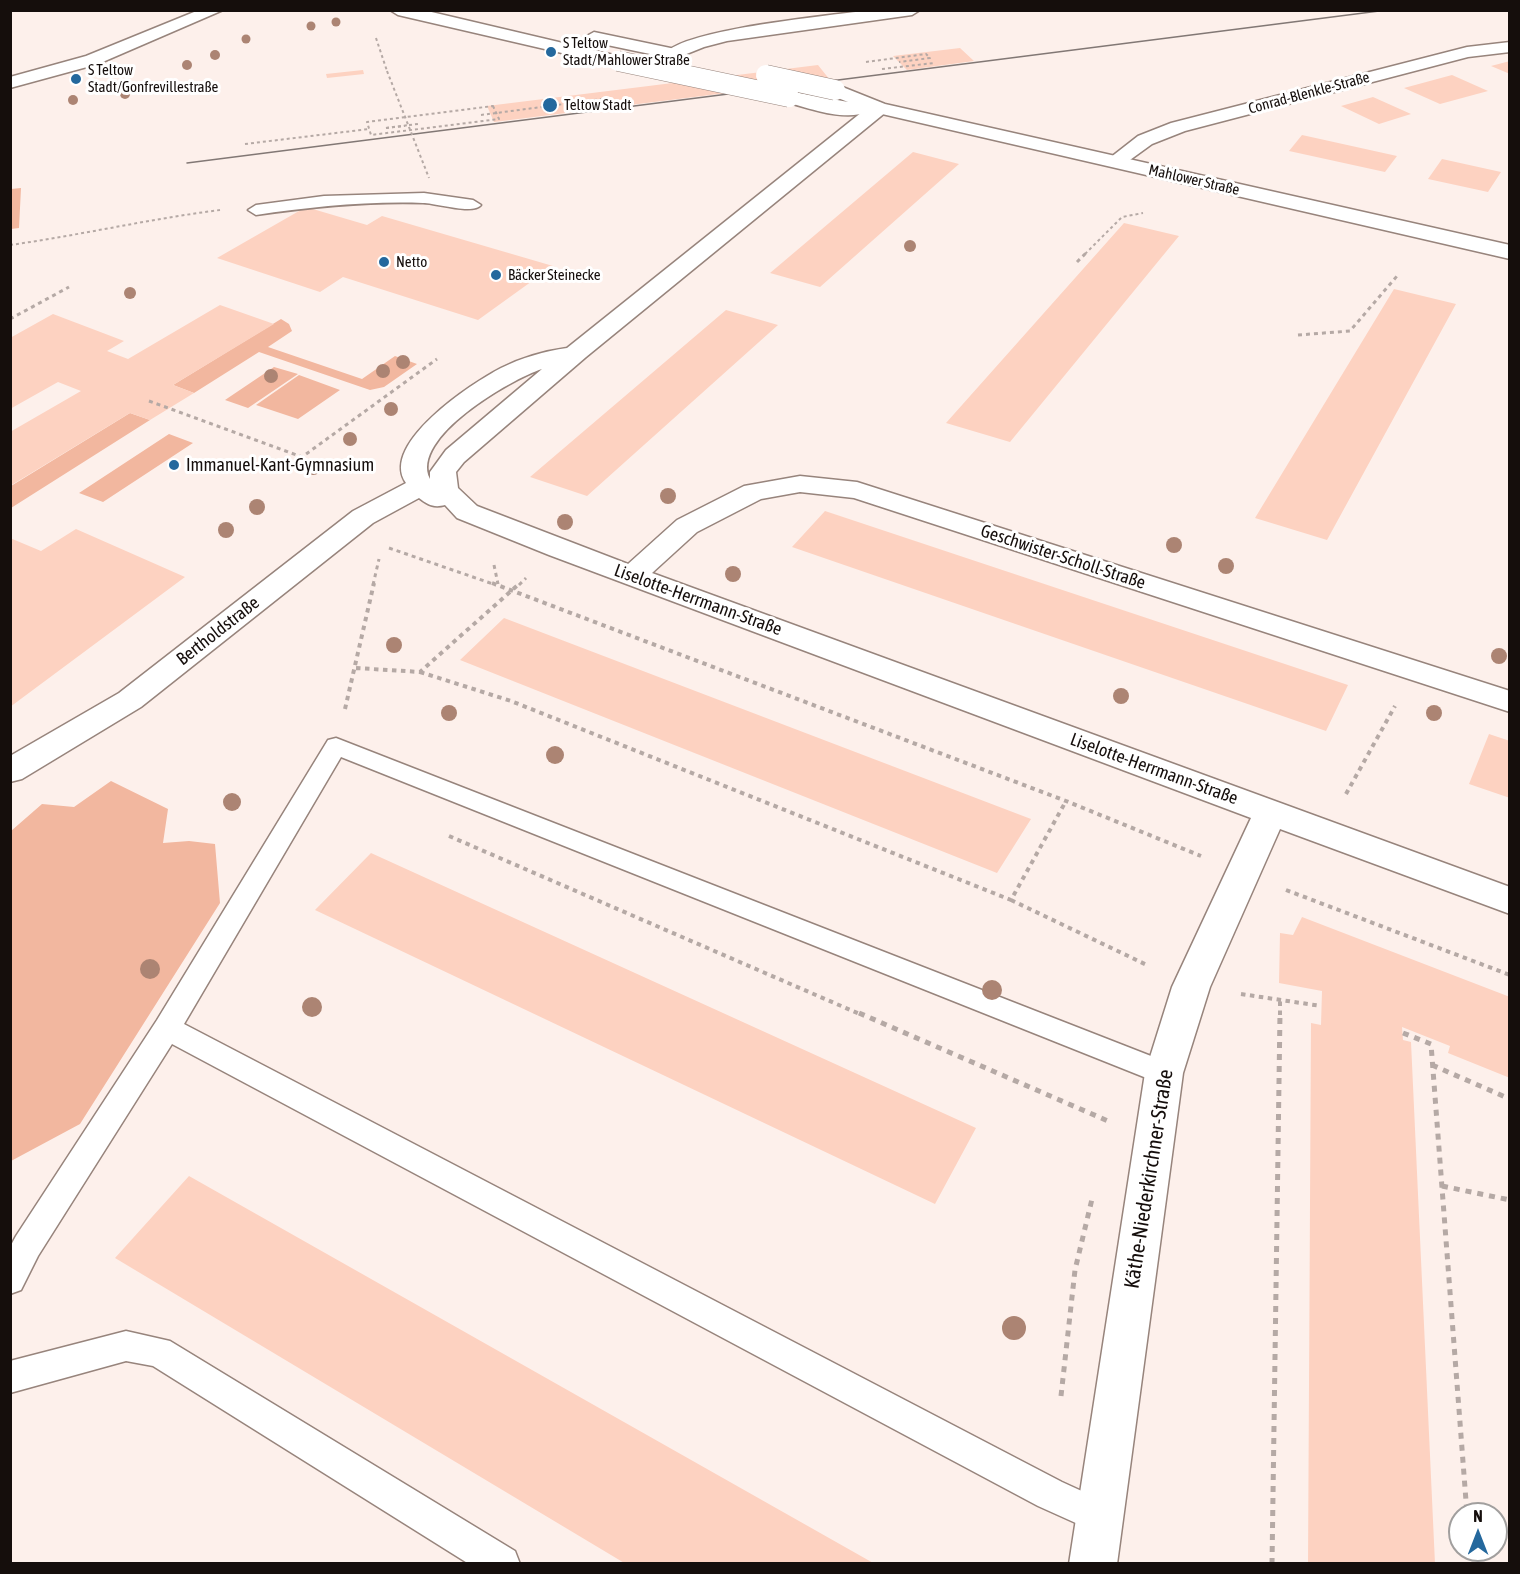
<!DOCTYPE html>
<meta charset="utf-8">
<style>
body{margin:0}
#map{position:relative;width:1520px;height:1574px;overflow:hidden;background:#fdf0eb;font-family:"Asap Condensed",sans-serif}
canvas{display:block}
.frame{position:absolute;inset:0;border:12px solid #150e0c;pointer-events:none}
.north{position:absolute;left:1448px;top:1502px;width:60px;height:60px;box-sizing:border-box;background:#fff;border:2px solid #a19f9e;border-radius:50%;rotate:0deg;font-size:16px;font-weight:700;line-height:24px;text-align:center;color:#150e0c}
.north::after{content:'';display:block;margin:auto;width:21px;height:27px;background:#24689d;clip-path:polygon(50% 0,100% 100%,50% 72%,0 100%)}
</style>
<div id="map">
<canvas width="1520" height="1574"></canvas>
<div class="frame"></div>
<div class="north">N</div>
</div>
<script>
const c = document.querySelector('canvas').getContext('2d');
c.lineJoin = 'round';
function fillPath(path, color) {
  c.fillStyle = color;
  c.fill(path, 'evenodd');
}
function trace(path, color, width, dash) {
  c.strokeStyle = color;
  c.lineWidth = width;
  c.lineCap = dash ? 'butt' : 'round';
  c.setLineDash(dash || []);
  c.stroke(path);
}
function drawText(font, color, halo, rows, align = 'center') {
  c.font = font + ' "Asap Condensed",sans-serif';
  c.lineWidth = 6;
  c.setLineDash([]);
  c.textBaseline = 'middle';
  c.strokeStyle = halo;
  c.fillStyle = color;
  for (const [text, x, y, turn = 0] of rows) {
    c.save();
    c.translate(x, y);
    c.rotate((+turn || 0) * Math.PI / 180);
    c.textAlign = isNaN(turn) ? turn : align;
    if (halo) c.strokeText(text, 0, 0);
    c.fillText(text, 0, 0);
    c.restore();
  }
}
fillPath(new Path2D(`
 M21,188L19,228L11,229V189Z
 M281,319L289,324L292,331L268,347L362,379L395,356L417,364L384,387L370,390L259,352L194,393L173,385Z
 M274,367L298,374L248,408L225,400Z
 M299,375L340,390L298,419L256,405Z
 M130,413L150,420L11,508V486Z
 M169,434L193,443L103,502L79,493Z
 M111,781L168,809L163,843L189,841L215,844L220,903L80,1124L11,1161V831L42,804L74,807Z`), '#f2b79f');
fillPath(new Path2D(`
 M960,48L974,61L907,70L893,56Z
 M1510,61V74L1491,66Z
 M818,65L830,80L494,122L487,106Z
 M363,70L364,74L327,78L326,74Z
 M1452,75L1488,91L1440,104L1404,88Z
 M1373,97L1411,114L1379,124L1341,106Z
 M1302,135L1397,156L1385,172L1289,151Z
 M913,152L959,164L820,287L770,273Z
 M1442,159L1501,172L1488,192L1428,179Z
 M306,207L367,225L382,216L553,266L478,320L343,277L320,292L217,258Z
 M1124,223L1179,236L1010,442L946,423Z
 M1394,289L1456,304L1327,540L1255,518Z
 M220,305L274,324L173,385L194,393L150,420L130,413L10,486V432L81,391L58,382L10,409V338L53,314L124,341L107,351L128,359Z
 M726,310L778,325L587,496L530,477Z
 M825,511L1348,685L1326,731L792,547Z
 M76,529L185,577L10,707V538L41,551Z
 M504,618L1031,819L997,873L460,660Z
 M1489,734L1510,741V798L1469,784Z
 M371,853L976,1128L935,1204L315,910Z
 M1302,917L1510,997V1078L1448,1053L1450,1046L1402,1027L1403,1040L1411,1042L1435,1564H1308L1311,1023L1321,1025L1322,991L1279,983L1280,933L1293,935Z
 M189,1176L875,1564H626L115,1258Z`), '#fdd2c1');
const service = new Path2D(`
 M424,193L473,200L481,205C473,215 436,203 423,203C367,201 311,207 256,215L248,210L256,205L324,196Z
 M336,738L1174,1065L1178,1073L1174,1081L1164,1085L1154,1081L341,757L184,1024L1062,1482L1110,1504L1115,1516L1110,1528L1098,1533L1038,1506L172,1044L38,1256L21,1290L10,1294V1247L16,1236L157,1020L328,740Z
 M126,1331L170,1341L515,1551L520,1564H469L153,1366L126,1361L10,1393V1361Z`);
const minor = new Path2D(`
 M871,10H920L912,15L727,41L704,47L674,59L665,54C682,29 836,15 871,10Z
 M1510,42V52L1468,57L1185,131L1152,144L1123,165H1109L1106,161L1138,136L1171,123L1467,47Z
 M879,102L889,108L886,112L586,357L464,462L456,472L458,488L477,506L628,564L677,520L744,486L800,476L857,482L1510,691V712L854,498L800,492L761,499L697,532L652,573L1510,887V914L1280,829L1210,987L1183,1073L1117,1564H1069L1145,1073L1172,987L1251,818L549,555L457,518L445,505C434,508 428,505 419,498L373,523L141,707L22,779L10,782V756L119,693L353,511L406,483C379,444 472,383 501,368C521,358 545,351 567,348L872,104ZM542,369L446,450L430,472V479C409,438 511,379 542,369Z`);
const tertiary = new Path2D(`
 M199,10H223L98,64L10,88V77L86,56Z`);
const secondary = new Path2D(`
 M390,10H423L618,56L627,61L618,66L398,15Z
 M594,32L680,50L683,54L674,59L588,41L585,37Z
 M835,84L885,104L1510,245V259L869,111C846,123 806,107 782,101L780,97L789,91L848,102L828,94L826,90L828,86Z`);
trace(service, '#97847c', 3);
trace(minor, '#97847c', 3);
trace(tertiary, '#97847c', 3);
trace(secondary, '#97847c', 3);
trace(new Path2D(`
 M376,38L387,71
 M866,62L926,54L930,58L899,62
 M882,69L934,63
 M493,106L499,119L371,135L367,122Z
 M481,115L602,99
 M409,125L418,124
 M386,128L405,126
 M245,144L369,129
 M10,245C81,235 149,219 220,210
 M1085,254L1122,217L1143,213`), '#b5a9a5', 2, [3, 3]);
trace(new Path2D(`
 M1077,262L1086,253
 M10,319L69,287
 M1298,335L1350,331L1397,276
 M149,401L302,457L437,359
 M389,548L496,585
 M494,565L498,584
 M373,585L379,559
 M519,585L526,578`), '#b5a9a5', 3, [4, 4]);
trace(new Path2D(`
 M492,583L1066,801L1201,856
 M356,668L420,672L520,583
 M420,672L511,701L1011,900L1066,801
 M345,709L374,583
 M1346,794L1395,706
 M449,836L862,1015
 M1286,890L1510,975
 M1011,900L1149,966
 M1241,994L1321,1006
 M1280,1015V1000`), '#b5a9a5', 4, [4.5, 4.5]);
trace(new Path2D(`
 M859,1013L1108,1121
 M1403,1033L1431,1044L1467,1514
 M1432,1065L1510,1099
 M1442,1186L1510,1200
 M1061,1396L1075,1270L1092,1199
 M1470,1550L1471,1564
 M1272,1564L1280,1013`), '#b5a9a5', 5, [6, 6]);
fillPath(service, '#fff');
fillPath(minor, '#fff');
fillPath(tertiary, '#fff');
fillPath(secondary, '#fff');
trace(new Path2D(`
 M187,163L1387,10`), '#827875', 1.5);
const secondaryBridge = new Path2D(`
 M618,61L789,97
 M766,75L835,90`);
trace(secondaryBridge, '#97847c', 21, []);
trace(new Path2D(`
 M387,71L429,178
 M386,128L409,125`), '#b5a9a5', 2, [3, 3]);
trace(secondaryBridge, '#fff', 20);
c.fillStyle = '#ac8473';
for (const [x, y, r] of [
 [336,22,4.5],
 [311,26,4.5],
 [246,39,4.5],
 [215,55,5],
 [187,65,5],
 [172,88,5],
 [125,94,5],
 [73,100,5],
 [910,246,6],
 [130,293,6],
 [403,362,7],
 [383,371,7],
 [271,376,7],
 [391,409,7],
 [350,439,7],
 [313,467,8],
 [668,496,8],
 [257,507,8],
 [565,522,8],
 [226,530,8],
 [1174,545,8],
 [1226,566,8],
 [733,574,8],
 [394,645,8],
 [1499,656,8],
 [1121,696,8],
 [449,713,8],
 [1434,713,8],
 [555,755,9],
 [232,802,9],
 [150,969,10],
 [992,990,10],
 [312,1007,10],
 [1014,1328,12]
]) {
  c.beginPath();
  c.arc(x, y, r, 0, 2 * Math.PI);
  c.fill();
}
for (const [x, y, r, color] of [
 [551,52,6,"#24689d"],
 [76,79,6,"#24689d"],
 [550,105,8,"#24689d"],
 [384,262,6,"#24689d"],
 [496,275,6,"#24689d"],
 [174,465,6,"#24689d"]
]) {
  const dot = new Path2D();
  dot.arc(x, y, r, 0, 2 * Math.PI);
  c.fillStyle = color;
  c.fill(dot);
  trace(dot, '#fff', 2);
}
drawText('15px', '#150e0c', '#fff', [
 ["S Teltow",563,43],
 ["Stadt/Mahlower Straße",563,60],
 ["S Teltow",88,70],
 ["Stadt/Gonfrevillestraße",88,87],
 ["Teltow Stadt",564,105],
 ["Netto",396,262],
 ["Bäcker Steinecke",508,275]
], 'left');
drawText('15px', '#150e0c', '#fff', [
 ["Conrad-Blenkle-Straße",1309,93,-15],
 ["Mahlower Straße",1194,180,13]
]);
drawText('18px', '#150e0c', '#fff', [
 ["Immanuel-Kant-Gymnasium",186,465]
], 'left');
drawText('18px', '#150e0c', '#fff', [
 ["Geschwister-Scholl-Straße",1063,557,18],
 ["Liselotte-Herrmann-Straße",698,600,20],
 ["Bertholdstraße",218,631,-38],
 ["Liselotte-Herrmann-Straße",1154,769,20]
]);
drawText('21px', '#150e0c', '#fff', [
 ["Käthe-Niederkirchner-Straße",1149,1179,-81]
]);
</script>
